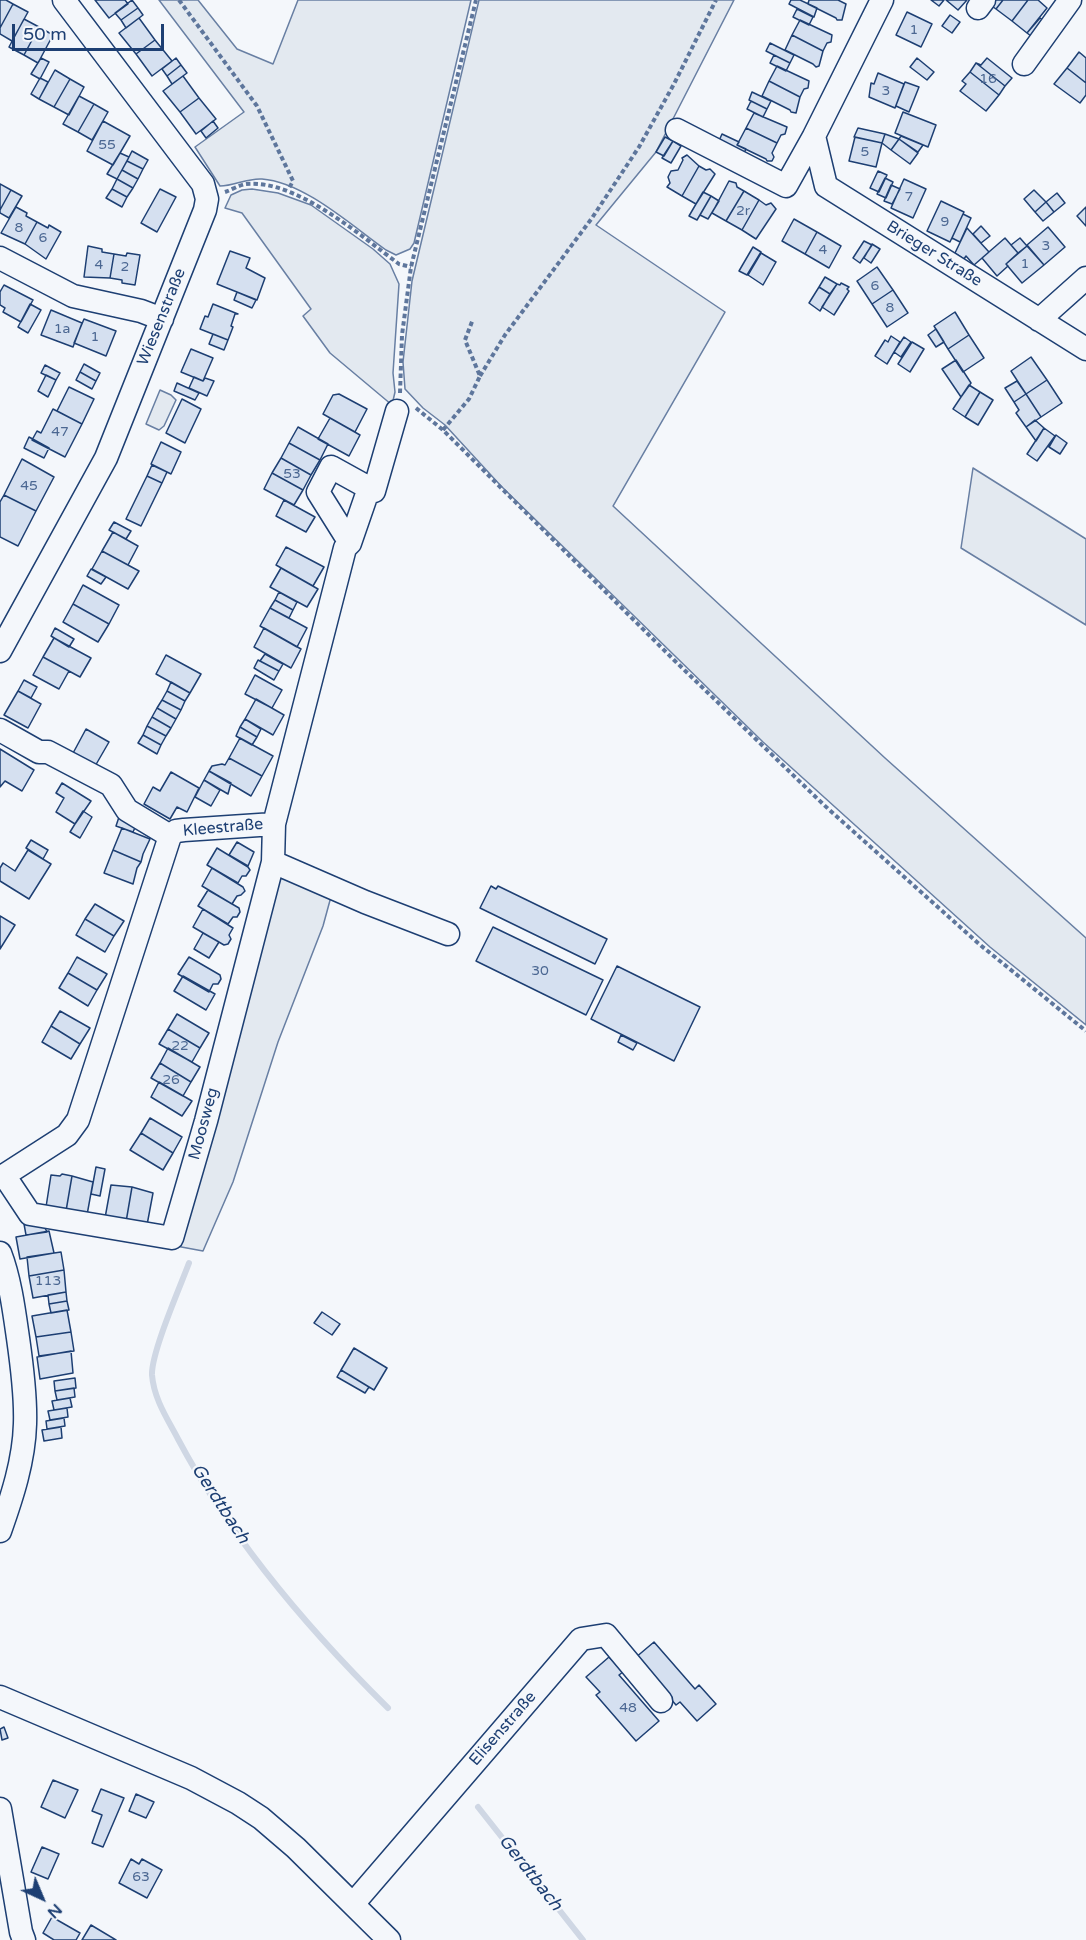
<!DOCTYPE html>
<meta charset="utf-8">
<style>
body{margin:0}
#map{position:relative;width:1086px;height:1940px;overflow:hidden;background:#f4f7fb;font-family:"Varela Round",sans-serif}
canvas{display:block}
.north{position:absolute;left:12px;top:1868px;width:60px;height:60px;-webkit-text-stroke:4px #f4f7fb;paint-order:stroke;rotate:136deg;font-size:16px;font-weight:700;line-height:24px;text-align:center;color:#1d3f73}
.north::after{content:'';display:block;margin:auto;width:21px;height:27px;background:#1d3f73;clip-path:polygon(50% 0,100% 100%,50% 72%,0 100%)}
.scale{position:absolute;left:12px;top:24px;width:152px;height:27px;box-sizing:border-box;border:3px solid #1d3f73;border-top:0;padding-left:8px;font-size:18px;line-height:21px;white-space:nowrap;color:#1d3f73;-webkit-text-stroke:4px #f4f7fb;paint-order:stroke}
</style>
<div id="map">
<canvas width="1086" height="1940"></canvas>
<div class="north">N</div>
<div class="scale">50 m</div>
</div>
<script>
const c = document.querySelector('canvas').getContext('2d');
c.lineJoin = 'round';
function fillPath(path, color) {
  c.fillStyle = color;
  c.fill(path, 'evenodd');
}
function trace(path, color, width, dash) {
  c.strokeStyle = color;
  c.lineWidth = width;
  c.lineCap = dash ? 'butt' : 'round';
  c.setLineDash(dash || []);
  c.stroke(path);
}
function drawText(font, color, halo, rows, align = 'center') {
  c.font = font + ' "Varela Round",sans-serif';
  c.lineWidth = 4.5;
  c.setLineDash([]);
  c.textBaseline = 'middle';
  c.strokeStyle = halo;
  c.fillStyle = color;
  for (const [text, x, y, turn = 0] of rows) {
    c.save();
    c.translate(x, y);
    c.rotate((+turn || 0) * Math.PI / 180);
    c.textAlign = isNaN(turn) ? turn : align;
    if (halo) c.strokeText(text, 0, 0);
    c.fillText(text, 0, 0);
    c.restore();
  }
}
const green = new Path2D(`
 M159,0H198L237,49L273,64L298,0H471L414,243L410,249L396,255L386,250C352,226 304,182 262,179C247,178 234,186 220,186L195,147L244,112Z
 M479,0H734L656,152L596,225L725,312L613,506L885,758L1086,938V1025L990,947L763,742L501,486L445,425L423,408L405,389L403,362L412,281Z
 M252,189L278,193L311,205L373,249L390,264L399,284L393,373L395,392L392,405L330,353L303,316L311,309L242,213L225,208L231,195L242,190Z
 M160,390L171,395L176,400L164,426L159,430L146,424Z
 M973,468L1086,539V625L961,548Z
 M278,873L332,893L323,926L278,1042L233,1182L203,1251L176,1246Z`);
fillPath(green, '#e3e9f0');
trace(green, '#687fa3', 1.5);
trace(new Path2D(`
 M189,1263C180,1287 151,1353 152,1375C154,1399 167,1418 178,1439C231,1539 307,1628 388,1708
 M478,1807L583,1940`), '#cfd7e4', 6);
const building = new Path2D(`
 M0,0H6L13,4L0,28Z
 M95,0H125L128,4L109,18Z
 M132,0L138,8L121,20L115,13Z
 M791,0H800L817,8L814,17L789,4Z
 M809,0H838L846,4L842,20H837L836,18L808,4Z
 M931,0H944L939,6Z
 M946,0H967L958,10Z
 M992,0H1003L996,9L989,4Z
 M1003,0H1028L1012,21L996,9Z
 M1028,0H1038L1047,8L1027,33L1012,21Z
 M13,4L28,12L12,41L0,34V28Z
 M138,8L143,15L126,28L121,20Z
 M797,9L813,17L809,25L793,17Z
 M907,12L932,24L921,47L896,35Z
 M950,15L960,22L952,33L942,26Z
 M139,18L155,40L136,54L119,33Z
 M1040,18L1047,23L1035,39L1027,33Z
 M24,19L39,27L24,55L9,47Z
 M800,20L832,35L831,42L827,43L823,51L792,35Z
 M39,27L53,35L38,63L24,55Z
 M792,35L823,51L819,66L816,67L813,64L785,50Z
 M155,40L172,61L152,76L136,54Z
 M770,43L794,55L790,63L766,51Z
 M1079,52L1086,58V83L1067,68Z
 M774,55L790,63L786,71L770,63Z
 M41,58L49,62L40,79L31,74Z
 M176,58L181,65L167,76L162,69Z
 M917,58L934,72L927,80L910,67Z
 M987,58L1012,78L1005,86L976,63L981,65Z
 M976,63L1005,86L999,95L970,72Z
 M181,65L187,73L172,84L167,76Z
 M777,66L809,81L808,88L804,89L800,97L769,81Z
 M1067,68L1086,83V95L1080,103L1054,84Z
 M55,70L70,79L54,107L39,99Z
 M970,72L999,95L986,111L960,91L966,84L962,81Z
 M878,73L904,84L895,108L869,97L871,83L874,84Z
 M183,76L199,98L180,112L163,91Z
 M40,78L48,82L39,99L31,94Z
 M70,79L84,87L69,115L54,107Z
 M769,81L800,97L796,113L791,112L790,110L762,96Z
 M905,82L919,87L909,112L896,106L895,108Z
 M752,92L771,101L767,109L749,100Z
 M79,96L94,104L78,132L63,124Z
 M199,98L216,119L196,134L180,112Z
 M751,101L767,109L763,117L747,109Z
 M94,104L108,112L92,140L78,132Z
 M903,112L936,125L928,147L895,133Z
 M754,113L787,127L785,134L781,135L777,143L746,128Z
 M103,121L130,136L113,165L87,151Z
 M213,121L218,128L206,138L201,131Z
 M746,128L777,143L772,153L774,157L772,161H767L766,159L737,145Z
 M858,128L885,134L882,143L854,137Z
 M722,134L739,142L737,145L746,149L743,155L718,143Z
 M885,134L899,139L891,150L882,143Z
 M901,136L923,145L918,152L899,139Z
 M665,137L673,141L664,156L656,152Z
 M855,137L882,143L876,167L849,161Z
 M899,139L918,153L910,164L891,150Z
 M673,141L681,146L671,163L662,158Z
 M132,151L148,160L143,169L127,161Z
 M120,153L129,157L117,179L107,174Z
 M687,155L699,166L682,196L667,187L670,183L668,177L671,171L678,170L683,160L682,158Z
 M127,161L143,169L138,179L122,170Z
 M699,166L706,170L710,169L715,174L696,204L682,196Z
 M122,170L138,179L133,188L117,179Z
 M878,171L887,175L879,192L870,188Z
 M885,178L893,182L886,198L877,194Z
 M117,179L133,188L127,197L112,189Z
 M904,179L926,189L913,218L891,208Z
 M729,181L736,183L737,187L744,191L726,221L712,213Z
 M0,184L11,190L0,210Z
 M891,185L900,189L892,204L884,201Z
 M112,189L127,197L122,207L106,198Z
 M160,189L176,197L157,232L141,223Z
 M11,190L22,196L9,218L0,213V210Z
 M1034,190L1046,202L1035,212L1024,199Z
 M744,191L759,200L742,230L726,221Z
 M703,192L711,196L697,220L689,216Z
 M1057,193L1065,203L1054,212L1046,202Z
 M711,196L719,201L708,219L700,215Z
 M759,200L766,205L771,203L776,209L756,239L742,230Z
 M941,201L964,212L950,242L927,231Z
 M1046,202L1054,212L1043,221L1035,212Z
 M16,207L27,213L26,216L37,222L25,244L1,233Z
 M1086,207V226L1077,216Z
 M963,214L971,218L960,242L952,238Z
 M794,219L817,232L805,254L782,241Z
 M37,222L48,228L49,225L61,232L46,259L25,244Z
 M981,226L990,236L981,243L973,234Z
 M1048,227L1065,247L1044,265L1027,245Z
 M967,228L989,252L974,265L966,256L964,259L955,253Z
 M817,232L841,246L829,268L805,254Z
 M1005,238L1018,253L1006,264L1008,266L997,276L982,258Z
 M1020,238L1027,246L1018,253L1011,245Z
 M864,241L872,245L860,263L853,258Z
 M872,244L880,249L871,263L864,258Z
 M88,246L102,249V252L114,254L110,278L84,277Z
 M1027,246L1044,265L1022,283L1006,264Z
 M753,247L761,252L747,275L739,271Z
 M230,251L250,258L246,268L265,278L257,300L217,284Z
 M127,253L140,255L135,285L122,283V280L110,278L114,254L126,256Z
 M761,253L776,262L763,285L748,275Z
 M877,267L893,290L872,304L857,281Z
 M825,277L837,284L830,294L819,287Z
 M841,283L849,287L847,289L849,291L834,315L822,307L837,284L840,285Z
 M4,285L33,300L21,322L3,312L5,308L0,305V292Z
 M819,287L830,294L820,311L809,303Z
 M893,290L908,313L887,327L872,304Z
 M237,292L256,300L252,308L234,300Z
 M30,304L41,310L28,333L18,327Z
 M213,304L238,314H235L231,326L233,327L228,340L200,329L205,316L208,317Z
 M51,310L82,323L73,347L41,335Z
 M955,312L969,335L948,349L934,326Z
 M84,319L116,331L106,356L74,343Z
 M936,329L944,342L936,347L928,335Z
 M213,334L228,340L224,350L209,344Z
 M969,335L984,358L963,372L948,349Z
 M891,336L900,342L887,364L875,356L885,340L888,342Z
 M904,337L911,342L901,357L894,352Z
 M912,342L924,349L910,372L898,364Z
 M191,349L213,358L203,381L181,372Z
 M1031,357L1047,380L1026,394L1011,371Z
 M956,360L971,383L961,397L942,369Z
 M84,364L100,373L96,381L80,372Z
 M45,365L60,373L56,380L41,373Z
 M80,372L96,381L92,389L76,380Z
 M46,375L56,380L48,397L38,391Z
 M194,377L203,381L205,378L214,381L207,396L189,388Z
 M1047,380L1062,403L1041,417L1026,394Z
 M1017,381L1026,394L1014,402L1005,388Z
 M177,383L199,393L195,400L174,391Z
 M969,385L980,392L965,417L953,409Z
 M69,387L94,399L82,424L57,411Z
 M980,392L993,400L978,425L965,417Z
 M339,394L367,409L355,432L323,414L333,395Z
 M1026,394L1041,417L1026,427L1016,413L1019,410L1014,402Z
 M182,399L201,409L185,443L166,433Z
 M53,409L82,424L65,457L32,440L37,431L41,433Z
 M330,418L360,435L349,456L318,439Z
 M1035,420L1044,428L1036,441L1026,427Z
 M298,427L328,444L320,460L289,443Z
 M1044,428L1055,436L1037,461L1027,454Z
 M1056,435L1067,443L1060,454L1049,447Z
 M29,437L49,448L44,458L24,448Z
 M161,442L181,452L171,474L151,464Z
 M289,443L320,460L311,475L281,458Z
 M281,458L311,475L303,490L272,473Z
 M22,459L54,477L36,511L4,495Z
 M152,465L167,472L162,483L147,476Z
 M272,473L303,490L294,505L264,489Z
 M147,476L162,483L141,526L126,519Z
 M4,495L36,511L18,546L0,537V502Z
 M284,500L315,517L306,532L276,516Z
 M114,522L131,531L126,539L109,530Z
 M113,532L138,546L128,565L102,551Z
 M286,547L324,567L313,586L276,565Z
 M102,551L139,571L128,589L92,569Z
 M281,568L318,589L307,607L270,587Z
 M91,569L106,577L101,584L87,576Z
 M83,585L119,605L109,624L73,604Z
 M279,592L297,602L293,610L275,600Z
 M275,600L293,610L289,618L270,608Z
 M73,604L109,624L98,642L63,622Z
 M270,608L307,628L297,647L260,626Z
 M55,628L74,639L69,647L51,636Z
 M264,628L301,649L291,668L254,647Z
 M54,638L91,658L80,677L43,657Z
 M265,654L283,664L279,671L260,661Z
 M166,655L201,674L190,693L156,674Z
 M43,657L69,671L59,689L33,675Z
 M258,660L279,671L274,680L254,668Z
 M255,675L282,690L272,708L245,694Z
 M24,680L37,687L31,698L18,691Z
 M171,682L190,693L185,701L167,691Z
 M18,691L41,704L28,728L4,715Z
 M167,691L185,701L181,710L162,700Z
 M256,699L284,715L273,735L245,719Z
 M162,700L181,710L176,719L157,708Z
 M157,708L176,719L171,728L152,717Z
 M152,717L171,728L166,736L147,726Z
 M245,719L261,729L257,737L240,727Z
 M147,726L166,736L161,745L143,735Z
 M240,727L257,737L252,745L236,736Z
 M86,729L109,742L94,768L72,755Z
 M143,735L161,745L157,754L138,743Z
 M240,738L273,756L262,776L229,758Z
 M0,749L34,770L22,791L5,781L0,787Z
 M229,758L262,776L251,796L209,771L212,766L222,764L225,765Z
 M209,771L231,783L228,794L204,780Z
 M171,772L199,788L187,812L177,807L170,819L144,804L153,787L160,791Z
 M204,780L220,790L211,806L195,797Z
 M62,783L91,801L75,824L56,812L64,798L56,793Z
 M83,811L92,817L80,838L70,832Z
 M121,811L138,821L133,832L116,826Z
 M122,828L150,839L143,854L141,862L113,850Z
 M31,840L48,850L43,859L26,848Z
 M237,842L254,852L248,866L229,855Z
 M217,848L248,867L250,870L246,876H242L238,883L207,865Z
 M28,850L51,864L29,899L0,881V868L3,863L15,871Z
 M113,850L141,862L137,868L133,884L104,873Z
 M212,868L243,887L245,891L241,895L237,896L232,904L202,886Z
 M491,886L496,889L498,886L607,939L595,964L480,908Z
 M208,890L239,908L240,912L237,917H233L228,924L198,906Z
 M95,904L124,921L114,936L85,919Z
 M203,909L233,928L229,935L231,939L228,944L224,945L193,927Z
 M0,916L15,925L0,949Z
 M85,919L114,936L105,952L76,935Z
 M493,927L603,980L586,1015L476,961Z
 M203,933L219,942L209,958L194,949Z
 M77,957L107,974L97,990L68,973Z
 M189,957L220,975L221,979L218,984H213L209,992L178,974Z
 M617,966L700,1007L674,1061L591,1019Z
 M68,973L97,990L88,1006L59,988Z
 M183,976L215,994L206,1010L174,991Z
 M60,1011L90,1028L80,1044L51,1026Z
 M177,1014L209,1033L200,1048L168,1029Z
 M51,1026L80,1044L71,1059L42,1042Z
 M168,1029L200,1048L192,1062L159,1044Z
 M621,1035L637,1043L633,1050L618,1042Z
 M168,1048L200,1067L191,1082L160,1063Z
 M160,1063L191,1082L183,1096L151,1078Z
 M159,1082L192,1101L182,1116L151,1097Z
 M150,1118L182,1137L173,1153L141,1133Z
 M141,1133L173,1153L163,1170L130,1150Z
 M96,1167L105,1169L100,1196L91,1194Z
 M62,1174L72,1176L66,1211L46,1207L51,1175L60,1176Z
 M72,1176L93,1182L87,1215L66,1211Z
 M111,1185L132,1187L126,1222L105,1218Z
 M132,1187L153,1193L147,1225L126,1222Z
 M37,1222H42L47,1232L26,1235L24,1224Z
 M49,1231L54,1253L20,1259L16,1237Z
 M61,1252L64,1270L29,1276L27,1257Z
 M64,1270L66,1292L33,1298L29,1276Z
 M66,1292L67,1301L49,1304L48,1295Z
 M67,1301L69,1310L51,1313L49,1304Z
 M67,1310L71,1332L36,1337L32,1316Z
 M322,1312L340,1324L332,1335L314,1323Z
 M71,1332L74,1351L39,1356L36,1337Z
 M354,1348L387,1368L374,1390L341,1370Z
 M71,1351L73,1373L40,1379L37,1357Z
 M341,1370L369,1387L365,1393L337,1377Z
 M75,1378L76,1388L55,1391L54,1381Z
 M74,1388L75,1397L57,1400L55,1391Z
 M70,1398L72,1407L54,1410L52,1401Z
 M67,1408L68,1417L50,1420L48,1411Z
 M64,1418L65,1426L47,1429L46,1421Z
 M61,1427L62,1438L44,1441L42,1430Z
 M654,1642L695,1689L699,1685L716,1704L697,1721L680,1702L676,1705L635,1658Z
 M609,1657L623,1672L619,1675L659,1721L636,1741L596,1695L600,1692L586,1677Z
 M4,1727L8,1738L2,1740L0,1729Z
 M53,1780L78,1790L65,1818L41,1807Z
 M101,1789L124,1798L103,1847L92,1843L102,1815L92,1811Z
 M136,1794L154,1802L146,1818L129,1811Z
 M42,1847L59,1854L48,1879L31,1872Z
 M131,1859L139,1864L142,1859L162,1870L147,1898L119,1883Z
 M52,1917L80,1933L76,1940H54L43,1933Z
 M91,1925L116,1940H82Z`);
fillPath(building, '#d5e0f0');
trace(building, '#1d3f73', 1.5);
const minor = new Path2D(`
 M882,0L814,136L826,186L1086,349
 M978,8L984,0
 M1024,64L1070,0
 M677,130L786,186L814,136
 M0,258L73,296L141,311L162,319
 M1039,320L1086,278
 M350,543L318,492L331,467L369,488
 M0,651L106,458L205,210L207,199L203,184L64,0
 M0,730L39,752H48L111,785L127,810L170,836
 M273,862L365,902L448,934
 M4,1175L30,1214L172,1238L206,1121L273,862L274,824L345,548L350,543L369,488L374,491L397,411
 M0,1178L67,1135L78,1120L170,836L176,831L184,830L274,824
 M0,1253C10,1279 14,1310 18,1338C22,1366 26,1396 25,1424C24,1461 12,1497 0,1531
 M0,1697L191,1778L238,1803L261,1818L296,1848L389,1940
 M0,1809L21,1932L24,1940
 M353,1904L581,1639L606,1635L661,1701`);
trace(minor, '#1d3f73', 25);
trace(new Path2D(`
 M179,0L257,106L293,181L288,190
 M225,192C231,190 239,185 246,184C296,179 361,236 399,264L411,267
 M480,376L505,335L592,218L639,147L674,84L716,0
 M400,393L402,335L411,267L476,0
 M416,408L443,430L674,660L824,805L979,944L1086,1031
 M443,430L469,399L480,376L465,340L473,319`), '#5e769c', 4, [4.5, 3]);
trace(minor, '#f4f7fb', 22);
drawText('14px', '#4b6792', null, [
 ["1",914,30],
 ["16",988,79],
 ["3",886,91],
 ["55",107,145],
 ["5",865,152],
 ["7",909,197],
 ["2r",743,211],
 ["9",945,222],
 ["8",19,228],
 ["6",43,238],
 ["3",1046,246],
 ["4",823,250],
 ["1",1025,264],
 ["4",99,265],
 ["2",125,267],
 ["6",875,286],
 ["8",890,308],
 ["1a",62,329],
 ["1",95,337],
 ["47",60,432],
 ["53",292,474],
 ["45",29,486],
 ["30",540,971],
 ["22",180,1046],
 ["26",171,1080],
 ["113",48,1281],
 ["48",628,1708],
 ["63",141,1877]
]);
drawText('16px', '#1d3f73', '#f4f7fb', [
 ["Brieger Straße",934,254,32],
 ["Wiesenstraße",162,317,-68],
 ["Kleestraße",223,828,-5],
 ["Moosweg",204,1124,-75],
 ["Elisenstraße",503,1729,-49]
]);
drawText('italic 18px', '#1d3f73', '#f4f7fb', [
 ["Gerdtbach",220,1504,57],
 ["Gerdtbach",530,1873,52]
]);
</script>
